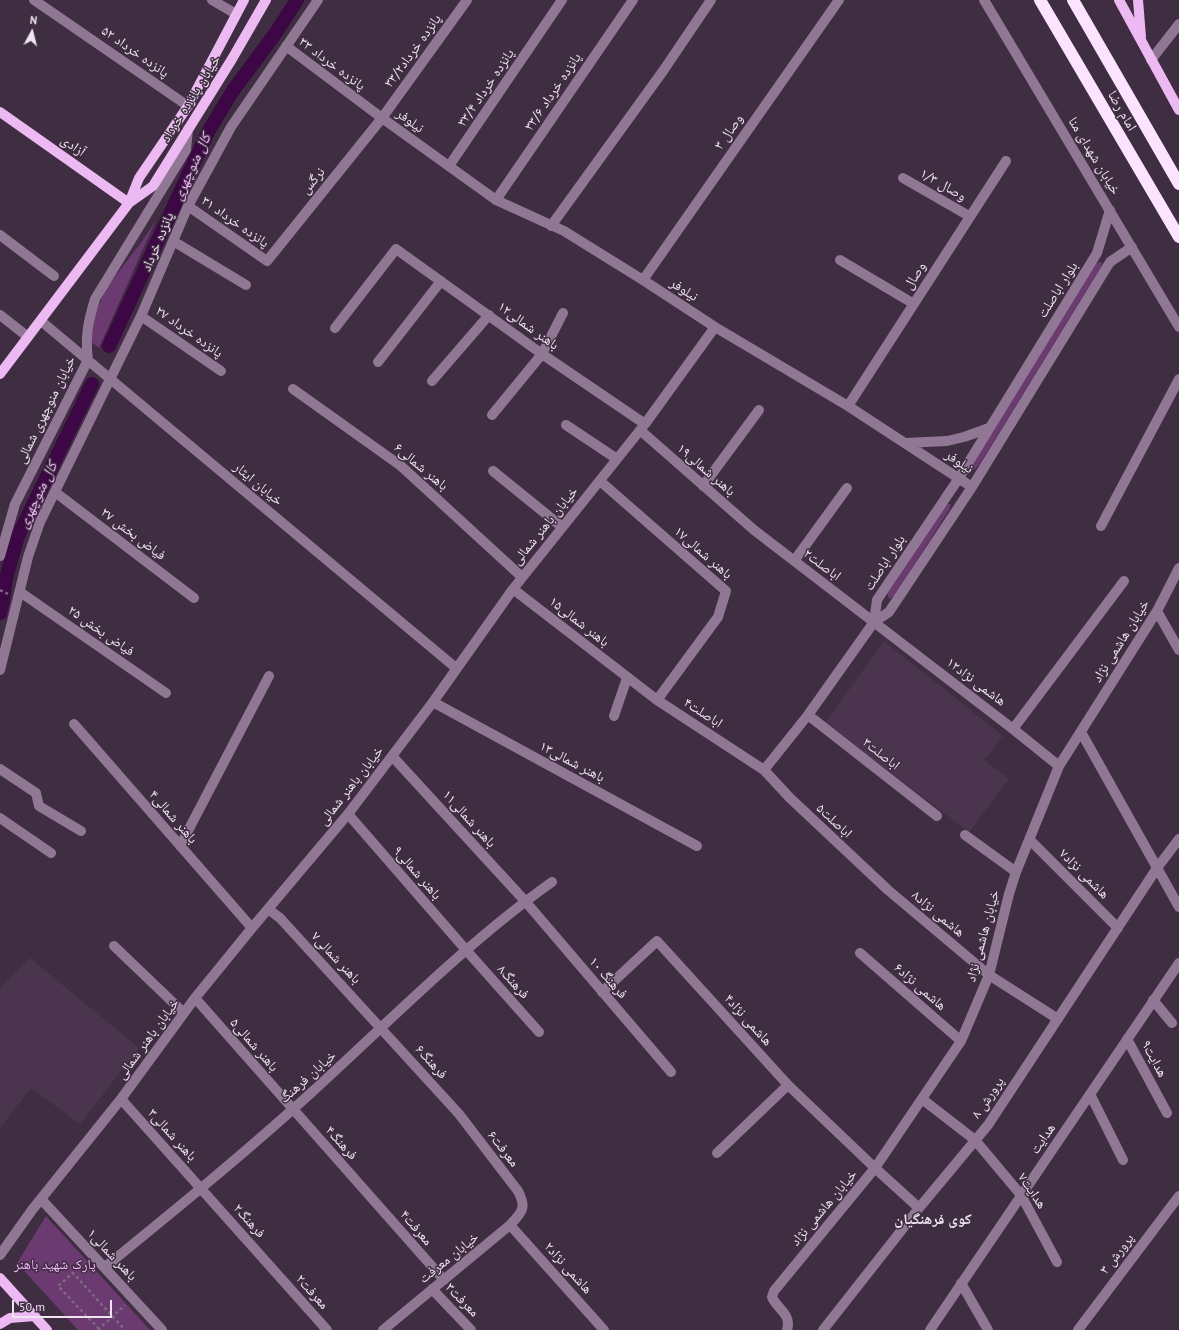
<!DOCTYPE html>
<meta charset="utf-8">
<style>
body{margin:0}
#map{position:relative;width:1179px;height:1330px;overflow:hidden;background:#3f2d41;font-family:"PT Sans",sans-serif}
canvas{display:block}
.north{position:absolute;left:12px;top:12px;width:40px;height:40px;-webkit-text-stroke:3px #3f2d41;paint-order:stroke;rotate:7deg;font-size:11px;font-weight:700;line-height:16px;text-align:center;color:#f0e4f1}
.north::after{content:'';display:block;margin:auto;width:14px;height:18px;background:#f0e4f1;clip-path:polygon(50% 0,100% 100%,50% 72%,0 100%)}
.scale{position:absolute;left:12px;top:1300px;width:100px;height:18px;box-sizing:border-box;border:2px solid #f0e4f1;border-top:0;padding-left:5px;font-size:12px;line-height:14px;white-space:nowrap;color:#f0e4f1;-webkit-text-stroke:3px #3f2d41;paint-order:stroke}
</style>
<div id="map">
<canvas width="1179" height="1330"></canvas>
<div class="north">N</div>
<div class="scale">50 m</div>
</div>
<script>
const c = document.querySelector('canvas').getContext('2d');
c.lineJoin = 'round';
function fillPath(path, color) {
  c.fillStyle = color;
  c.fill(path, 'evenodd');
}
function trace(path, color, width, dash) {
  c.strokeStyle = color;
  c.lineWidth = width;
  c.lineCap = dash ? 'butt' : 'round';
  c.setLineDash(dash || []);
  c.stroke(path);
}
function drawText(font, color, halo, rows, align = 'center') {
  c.font = font + ' "PT Sans","Noto Naskh Arabic",sans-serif';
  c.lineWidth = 3;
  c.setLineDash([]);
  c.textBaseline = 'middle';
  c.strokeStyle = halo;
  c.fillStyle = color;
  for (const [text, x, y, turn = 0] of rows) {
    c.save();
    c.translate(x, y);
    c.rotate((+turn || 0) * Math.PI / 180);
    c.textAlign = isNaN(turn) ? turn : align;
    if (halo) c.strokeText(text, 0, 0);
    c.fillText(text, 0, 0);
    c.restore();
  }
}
fillPath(new Path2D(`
 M884,641L1003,736L984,760L1009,779L969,832L825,723Z
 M30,958L139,1048L80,1124L31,1088L0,1128V988Z`), '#4b354e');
fillPath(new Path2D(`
 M156,220L99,348L91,342L93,322L96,311L107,287L143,240Z
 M1100,262H1102L1101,267L979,465L974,470L972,469V466L1091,271L1097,263Z
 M948,504H951L949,510L894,596L889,599L888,596V593L945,506Z
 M46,1216L150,1330H78L17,1263Z`), '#6b3a71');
trace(new Path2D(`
 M109,346L208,132L232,92L275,34L297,0
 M0,613L3,600L6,578L18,536L92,384`), '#3d0644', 14);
trace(new Path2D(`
 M0,590L8,594
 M99,1329L58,1286L73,1273L125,1330
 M98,1330L125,1305`), '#7b6c7d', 2.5, [3, 3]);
trace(new Path2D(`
 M34,0L188,106
 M212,0L236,14
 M984,0L1179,327
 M286,46L382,118L496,200L564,231L643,280L715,327L848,406L972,487
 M1151,60L1179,24
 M449,166L562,0
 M903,178L969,216
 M496,200L633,0
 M188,206L267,261L382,118L467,0
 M551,226L663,71L711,0
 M0,235L54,276
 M173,241L246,285
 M840,260L914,304
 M643,280L839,0
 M0,315L28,337
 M141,316L221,371
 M41,321L456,668
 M335,328L396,249L542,354L645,424
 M378,362L441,281
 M432,381L489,315
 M293,389L401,466L522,577
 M848,406L1006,161
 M492,415L542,354L563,313
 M566,425L617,459
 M640,430L754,530L1013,729L1059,766
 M905,443L947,441L964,437L989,428
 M493,471L562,527
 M600,481L726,591L718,617L657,700
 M703,486L759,410
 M55,492L194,598
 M1101,526L1179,379
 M0,556L15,504L88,360C85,336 88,322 95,299L186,150L188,129
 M794,561L847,488
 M513,589L657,700L764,770L790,798L888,890L989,975L1058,1019
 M20,592L166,693
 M1157,611L1179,650
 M874,622L877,600L959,478L1097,253L1110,210
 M0,670L28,557L40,522L141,316L188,206L231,127L318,0
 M433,702L697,846
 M808,715L937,816
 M614,716L627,678
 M74,724L252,928
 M1013,729L1124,581
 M1081,732L1179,907
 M392,756L525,901L671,1072
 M0,769L36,793L39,806L81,831
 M764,770L808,715L874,622L889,612L972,487L1110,262L1132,247
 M348,814L466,950L539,1032
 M0,818L51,853
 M965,835L1016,872
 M1030,840L1118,928
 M180,846L269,676
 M268,909L280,918L459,1114L518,1191C527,1208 522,1212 510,1225L383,1330
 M114,946L184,1013
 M860,953L961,1041
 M602,992L657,941L788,1085L875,1168L919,1208
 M195,998L444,1280
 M1153,1000L1172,1023
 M1127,1039L1167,1113
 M1090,1094L1123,1160
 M121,1099L327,1330
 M922,1099L975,1140L1021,1195L1057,1262
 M717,1153L788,1085
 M41,1199L162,1330
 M510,1225L604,1330
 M0,1255L32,1210L121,1099L195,998L252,928L348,814L433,702L513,589L645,424L715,327
 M105,1267C175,1210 245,1153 312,1092C390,1021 466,943 552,882
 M961,1283L988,1330
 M432,1289L471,1330
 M787,1330C792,1314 777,1309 772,1297L774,1291L875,1168L961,1041L989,975L1009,894L1016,872L1059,766L1157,611L1179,568
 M823,1330L919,1208L988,1125L1157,868L1179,839
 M930,1330L1179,963
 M1078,1330L1179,1196`), '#907793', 10);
trace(new Path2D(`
 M1119,0L1179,110
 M1138,0L1141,37
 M0,112L129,203
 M129,203L139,178L188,106L244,0
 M0,374L129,203L153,186L232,59L266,0
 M0,1278L47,1330
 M0,1324L10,1318L35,1316`), '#edb9f3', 10);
trace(new Path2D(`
 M1040,0L1179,237
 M1073,0L1179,184`), '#fce3ff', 12);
drawText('14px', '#f0e4f1', '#3f2d41', [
 ["پانزده خرداد۳۳/۲",413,51,-54],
 ["پانزده خرداد ۵۲",135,52,35],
 ["پانزده خرداد ۳۳",332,64,37],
 ["پانزده خرداد ۳۳/۴",486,88,-56],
 ["پانزده خرداد ۳۳/۶",553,92,-56],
 ["خیابان پانزده خرداد",191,99,-58],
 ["امام رضا",1122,111,60],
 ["نیلوفر",410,121,36],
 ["وصال ۳",729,132,-55],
 ["آزادی",73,146,35],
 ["خیابان شهدای منا",1094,156,59],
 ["نرگس",313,181,-51],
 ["وصال ۱/۳",943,185,30],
 ["پانزده خرداد ۳۱",235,222,35],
 ["پانزده خرداد",158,242,-67],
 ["وصال",915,276,-58],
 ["نیلوفر",684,290,33],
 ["بلوار اباصلت",1058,290,-58],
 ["باهنر شمالی۱۲",528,326,36],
 ["پانزده خرداد ۲۷",189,332,35],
 ["خیابان منوچهری شمالی",46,410,-64],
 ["نیلوفر",959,462,34],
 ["باهنر شمالی۶",421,467,40],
 ["باهنر شمالی۱۹",706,470,41],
 ["خیابان ایثار",258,484,40],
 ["خیابان باهنر شمالی",545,526,-51],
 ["فیاض بخش ۲۷",133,534,37],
 ["باهنر شمالی۱۷",703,553,41],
 ["بلوار اباصلت",885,563,-57],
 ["اباصلت۲",822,565,37],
 ["باهنر شمالی۱۵",579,622,38],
 ["فیاض بخش ۲۵",101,631,35],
 ["خیابان هاشمی نژاد",1121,641,-58],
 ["هاشمی نژاد۱۲",976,682,37],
 ["اباصلت۴",703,713,33],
 ["اباصلت۳",881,754,38],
 ["باهنر شمالی۱۳",572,762,28],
 ["خیابان باهنر شمالی",351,786,-52],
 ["باهنر شمالی۴",173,817,49],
 ["باهنر شمالی۱۱",469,819,48],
 ["اباصلت۵",834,821,43],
 ["باهنر شمالی۹",417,873,49],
 ["هاشمی نژاد۷",1084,874,45],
 ["هاشمی نژاد۸",938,914,40],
 ["خیابان هاشمی نژاد",983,936,-75],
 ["باهنر شمالی۷",336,958,47],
 ["فرهنگ ۱۰",608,978,49],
 ["فرهنگ۸",513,982,48],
 ["هاشمی نژاد۶",920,987,41],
 ["هاشمی نژاد۴",748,1020,48],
 ["خیابان باهنر شمالی",148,1039,-54],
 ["باهنر شمالی۵",254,1045,49],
 ["هدایت۹",1154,1059,62],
 ["فرهنگ۶",431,1062,48],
 ["خیابان فرهنگ",308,1077,-42],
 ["پرورش ۸",988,1098,-56],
 ["باهنر شمالی۳",172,1135,48],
 ["هدایت",1043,1139,-56],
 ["فرهنگ۴",341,1143,48],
 ["معرفت۶",503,1149,52],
 ["هدایت۷",1032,1191,56],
 ["خیابان هاشمی نژاد",824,1208,-50],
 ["فرهنگ۲",249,1221,48],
 ["معرفت۴",416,1228,49],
 ["پرورش ۳",1117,1254,-53],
 ["باهنر شمالی۱",112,1255,47],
 ["خیابان معرفت",449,1258,-39],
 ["هاشمی نژاد۲",568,1268,48],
 ["معرفت۲",312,1292,48],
 ["معرفت۳",462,1300,46]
]);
drawText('14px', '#f5b7fd', '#3f2d41', [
 ["پارک شهید باهنر",55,1265]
]);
drawText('italic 15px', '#efb1f7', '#3f2d41', [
 ["کال منوچهری",192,167,-65],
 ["کال منوچهری",38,495,-64]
]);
drawText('bold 15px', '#f0e4f1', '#3f2d41', [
 ["کوی فرهنگیان",933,1220]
]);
</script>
